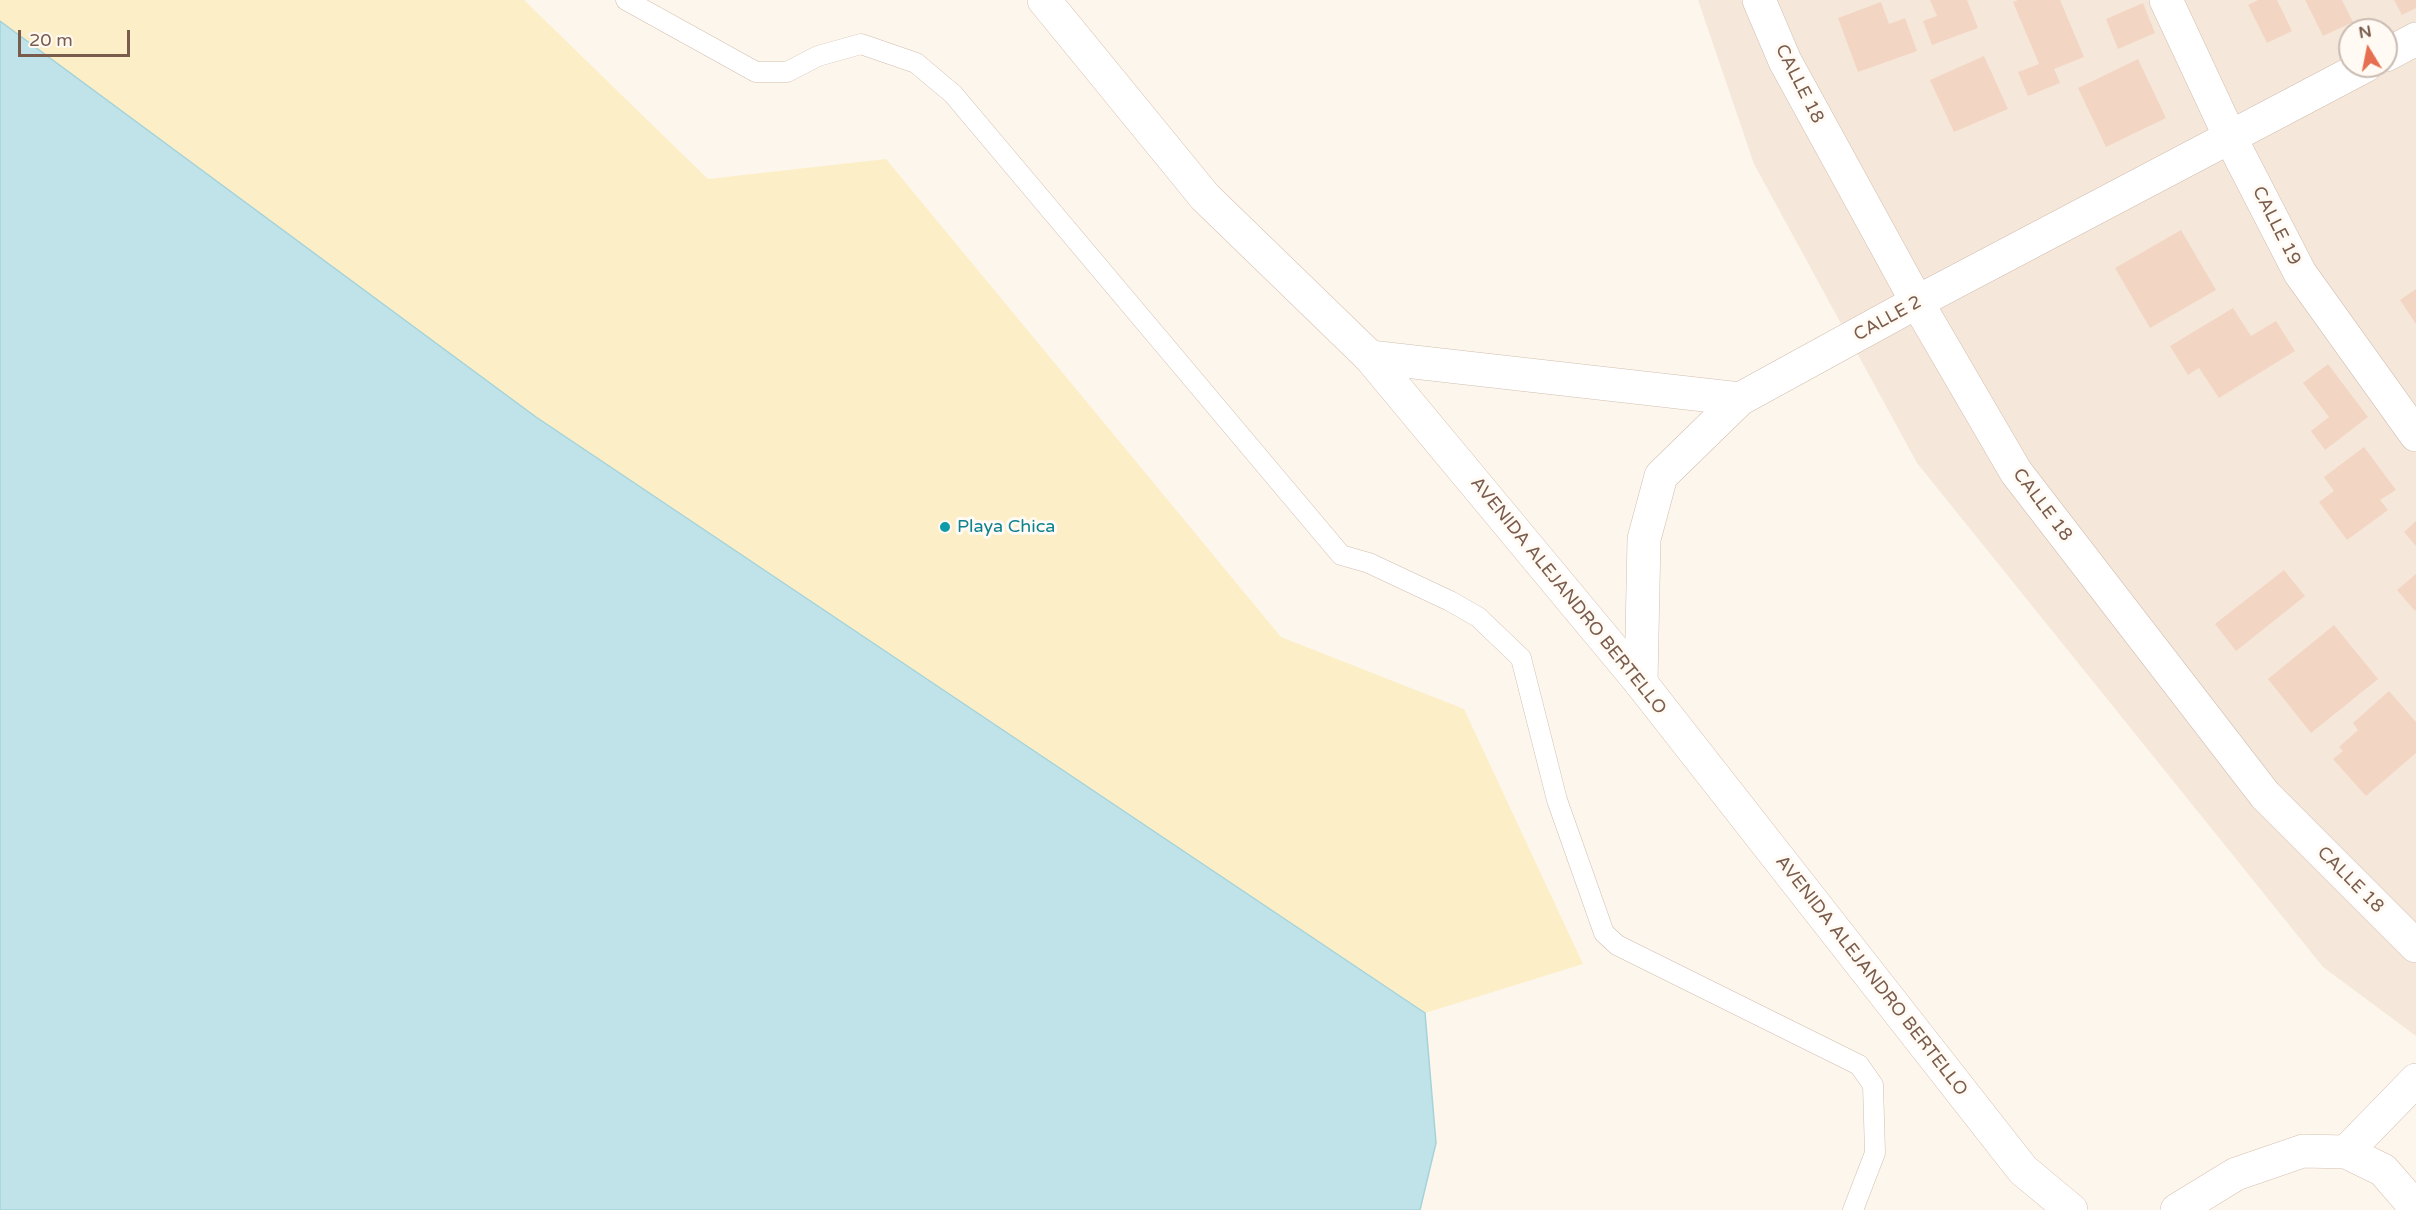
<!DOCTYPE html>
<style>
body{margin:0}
#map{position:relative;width:2416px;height:1210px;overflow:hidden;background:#fdf6ec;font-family:"Varela Round",sans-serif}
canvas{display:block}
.north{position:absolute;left:2338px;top:18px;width:60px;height:60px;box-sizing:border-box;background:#fffaf3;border:2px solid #cabbb1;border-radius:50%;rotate:350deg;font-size:16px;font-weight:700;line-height:24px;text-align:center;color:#7a5c4d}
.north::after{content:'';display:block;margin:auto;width:21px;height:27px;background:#e76f51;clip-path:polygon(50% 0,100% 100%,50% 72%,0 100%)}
.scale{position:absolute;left:18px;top:30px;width:112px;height:27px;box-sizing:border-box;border:3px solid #7a5c4d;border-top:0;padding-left:8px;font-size:18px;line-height:21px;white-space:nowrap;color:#7a5c4d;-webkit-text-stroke:4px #fffaf3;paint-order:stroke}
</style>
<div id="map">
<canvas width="2416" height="1210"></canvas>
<div class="north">N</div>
<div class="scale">20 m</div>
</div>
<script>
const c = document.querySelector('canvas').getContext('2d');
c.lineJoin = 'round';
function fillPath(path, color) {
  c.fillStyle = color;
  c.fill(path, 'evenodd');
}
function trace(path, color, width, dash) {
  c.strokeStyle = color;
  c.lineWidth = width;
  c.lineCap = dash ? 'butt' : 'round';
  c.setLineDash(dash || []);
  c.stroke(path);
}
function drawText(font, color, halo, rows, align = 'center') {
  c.font = font + ' "Varela Round",sans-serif';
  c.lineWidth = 6;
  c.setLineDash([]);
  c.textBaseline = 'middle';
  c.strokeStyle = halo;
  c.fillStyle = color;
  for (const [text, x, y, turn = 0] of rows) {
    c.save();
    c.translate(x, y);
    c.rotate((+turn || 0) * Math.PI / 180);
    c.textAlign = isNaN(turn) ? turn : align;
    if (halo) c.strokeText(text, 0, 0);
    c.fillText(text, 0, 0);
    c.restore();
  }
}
fillPath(new Path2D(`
 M1698,0H2416V1036L2323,967L1917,463L1754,164ZM2350,30H2386V66H2350Z`), '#f5e8da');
fillPath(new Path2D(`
 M0,0H524L708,179L886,159L1281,637L1464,709L1583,964L1425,1013L536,417L0,21Z`), '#fcefc7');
const water = new Path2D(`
 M0,21L536,417L1425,1013L1436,1143L1420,1210H0Z`);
fillPath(water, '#bfe3e8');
trace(water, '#a5d3da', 1.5);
fillPath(new Path2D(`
 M1930,0H1967L1978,28L1932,45L1923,21L1937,16Z
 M2018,0H2060L2084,57L2054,69L2060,83L2028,96L2018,72L2039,64L2013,2Z
 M2258,0H2277L2292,31L2267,43L2248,5Z
 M2305,0H2342L2353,22L2323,36Z
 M2394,0H2416V8L2402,15Z
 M1881,2L1889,24L1905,18L1917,51L1858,72L1838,18Z
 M2143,3L2155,33L2118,49L2106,19Z
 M1984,56L2008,109L1954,132L1930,80Z
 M2138,59L2166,118L2106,147L2078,88Z
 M2181,230L2216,290L2150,328L2115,268Z
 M2416,289V324L2400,300Z
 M2233,308L2251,336L2276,321L2295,351L2219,398L2199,368L2188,375L2170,346Z
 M2328,364L2368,417L2325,450L2311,431L2329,417L2303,383Z
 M2364,447L2396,490L2380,500L2388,510L2347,540L2319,502L2334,491L2324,477Z
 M2416,521V546L2404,532Z
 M2284,570L2305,596L2236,651L2215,624Z
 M2416,574V609L2415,611L2397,590Z
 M2334,625L2378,679L2311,733L2268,679Z
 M2389,691L2416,722V753L2366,796L2333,759L2343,751L2339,747L2358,730L2353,723Z`), '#f3d5c3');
const lane = new Path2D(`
 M626,0L756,72H787L818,56L861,44L916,63L953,94L1341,555L1369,563L1450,601L1478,617L1521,658L1557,800L1604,933L1617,945L1859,1065L1873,1085L1875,1153L1853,1210`);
const street = new Path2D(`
 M1759,0L1785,61L1917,302L2016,472L2265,795L2416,946
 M2166,0L2231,139L2300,273L2416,435
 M2386,55L2416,39
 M1370,357L1740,399L1917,302L2365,66
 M1641,683L1644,539L1661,476L1740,399
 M2346,1152L2416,1080`);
const secondary = new Path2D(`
 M1044,0L1205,197L1370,357L1641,683L2023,1170L2071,1210
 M2177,1210L2236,1174L2303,1151L2346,1152L2383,1170L2416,1208`);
trace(lane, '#d1beb0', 21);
trace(street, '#d1beb0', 34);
trace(secondary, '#d6c0b0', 34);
trace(lane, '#fff', 20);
trace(street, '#fff', 33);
trace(secondary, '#fff', 33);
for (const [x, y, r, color] of [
 [945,527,6,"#0f9aa8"]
]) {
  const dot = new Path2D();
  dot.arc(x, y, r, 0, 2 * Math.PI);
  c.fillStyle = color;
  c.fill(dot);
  trace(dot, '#fffaf3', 2);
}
drawText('18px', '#7a5c4d', '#fffaf3', [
 ["CALLE 18",1799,84,63],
 ["CALLE 19",2276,226,63],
 ["CALLE 2",1888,319,-29],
 ["CALLE 18",2042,505,53],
 ["AVENIDA ALEJANDRO BERTELLO",1568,596,51],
 ["CALLE 18",2350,880,45],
 ["AVENIDA ALEJANDRO BERTELLO",1871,976,52]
]);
drawText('18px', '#0d838f', '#fffaf3', [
 ["Playa Chica",957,527]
], 'left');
</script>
